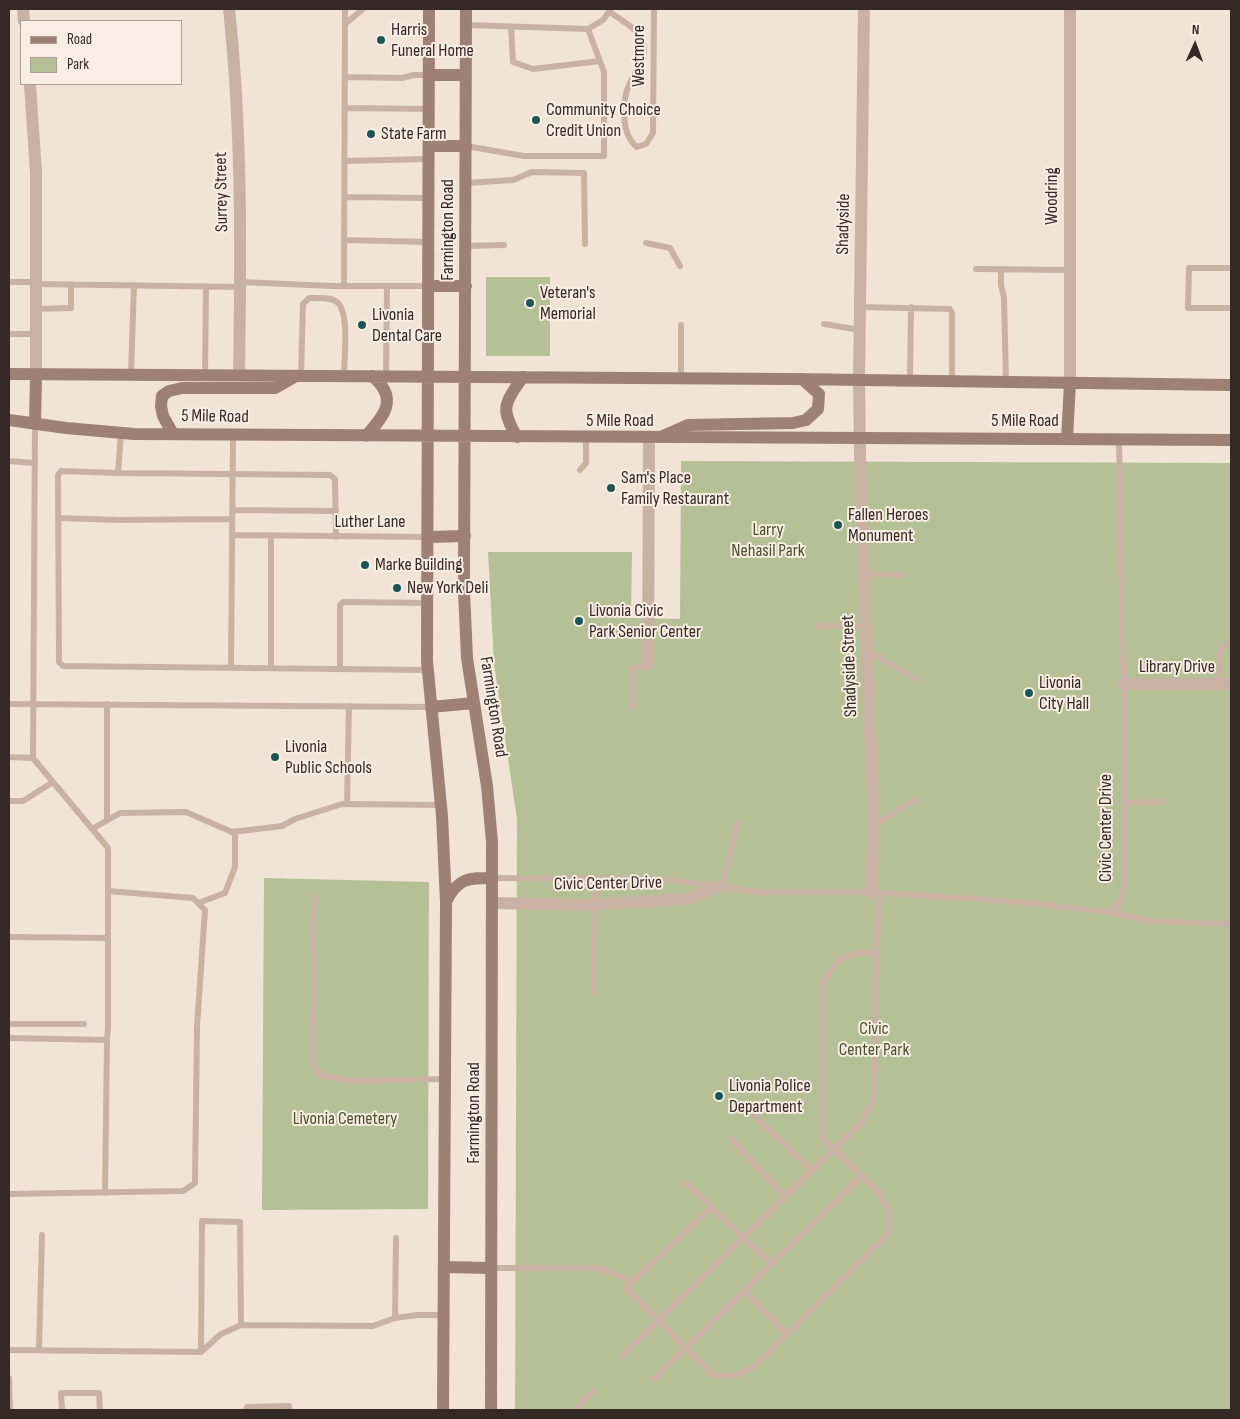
<!DOCTYPE html>
<style>
body{margin:0}
#map{position:relative;width:1240px;height:1419px;overflow:hidden;background:#f1e4d7;font-family:"Sofia Sans Condensed",sans-serif}
canvas{display:block}
.frame{position:absolute;inset:0;border:10px solid #342925;pointer-events:none}
.legend{position:absolute;left:20px;top:20px;width:162px;height:65px;box-sizing:border-box;background:#f9eee3;border:1px solid #aa9f97;margin:0;padding:6px 9px;list-style:none;font-size:15px;color:#342925}
.legend li{display:flex;align-items:center;gap:10px;height:25px}
.legend b{width:25px;border:1px solid #aa9f97}
.north{position:absolute;left:1170px;top:20px;width:50px;height:50px;-webkit-text-stroke:4px #f9eee3;paint-order:stroke;rotate:2deg;font-size:14px;font-weight:700;line-height:20px;text-align:center;color:#342925}
.north::after{content:'';display:block;margin:auto;width:18px;height:22px;background:#342925;clip-path:polygon(50% 0,100% 100%,50% 72%,0 100%)}
</style>
<div id="map">
<canvas width="1240" height="1419"></canvas>
<div class="frame"></div>
<ul class="legend">
<li><b style="height:6px;background:#9d8174"></b>Road</li>
<li><b style="height:14px;background:#b5c097"></b>Park</li>
</ul>
<div class="north">N</div>
</div>
<script>
const c = document.querySelector('canvas').getContext('2d');
c.lineJoin = 'round';
function fillPath(path, color) {
  c.fillStyle = color;
  c.fill(path, 'evenodd');
}
function trace(path, color, width, dash) {
  c.strokeStyle = color;
  c.lineWidth = width;
  c.lineCap = dash ? 'butt' : 'round';
  c.setLineDash(dash || []);
  c.stroke(path);
}
function drawText(font, color, halo, rows, align = 'center') {
  c.font = font + ' "Sofia Sans Condensed",sans-serif';
  c.lineWidth = 4;
  c.setLineDash([]);
  c.textBaseline = 'middle';
  c.strokeStyle = halo;
  c.fillStyle = color;
  for (const [text, x, y, turn = 0] of rows) {
    c.save();
    c.translate(x, y);
    c.rotate((+turn || 0) * Math.PI / 180);
    c.textAlign = isNaN(turn) ? turn : align;
    if (halo) c.strokeText(text, 0, 0);
    c.fillText(text, 0, 0);
    c.restore();
  }
}
fillPath(new Path2D(`
 M486,277H550V356H486Z
 M681,461L1231,463V1410H515L517,819L494,664L488,552H632L631,618L680,619Z
 M264,878L429,882L428,1209L262,1210Z`), '#b5c097');
trace(new Path2D(`
 M610,12C620,20 637,28 642,40C650,59 632,73 627,90C622,107 622,136 637,147L646,144L653,133L654,9
 M345,24L363,9
 M466,25L588,29
 M511,27L513,62L533,69L600,61
 M345,77L402,78L414,75H429
 M345,108L429,109
 M466,146L524,156H604V72L588,29L603,20L610,10
 M345,161L429,159
 M466,183L513,180L532,172L584,173L585,244
 M345,197L429,198
 M344,240L428,242
 M646,243L670,248L680,266
 M466,246L504,245
 M1231,268H1189L1188,308H1231
 M976,269L1069,270
 M1001,269V285L1004,298L1006,382
 M9,282H35
 M241,282L332,286H428
 M36,284L240,287
 M344,285L345,9
 M860,307L950,309L952,313V381
 M35,309L71,308V284
 M824,324L860,330
 M681,325V378
 M9,334H37
 M131,374L134,285
 M205,374L206,286
 M301,375L303,304L309,298C318,298 330,297 337,302C350,313 344,359 344,376
 M386,376L387,286
 M910,381L911,307
 M121,433L118,473L61,471L58,475L59,662L63,666L428,670
 M9,461L35,463
 M580,470L586,463V438
 M118,473L330,475L335,479L336,537
 M232,510L336,511
 M59,518L118,520L232,519
 M232,535L428,537
 M864,574L904,575
 M817,626H866
 M867,650L916,679
 M231,668L233,435
 M271,668V536
 M340,669V605L343,602L427,603
 M1219,684L1220,652L1231,640
 M9,704L431,707
 M107,704V820
 M632,707V669L648,664
 M9,757L33,758
 M9,801H23L53,782
 M1124,803L1163,802
 M347,804L349,706
 M874,825L915,800
 M92,829L120,813L186,812L232,832L282,826L295,819L342,804L441,805
 M492,878L665,879L758,892H871L1021,902L1110,912L1121,901L1124,887V684L1119,440
 M723,885L738,822
 M316,897L313,925L315,982L312,1054L314,1065L320,1075L349,1081L445,1079
 M198,903L225,893L235,867V831
 M1110,912L1147,921L1231,924
 M9,937L108,938
 M594,991L596,879
 M9,1024H84
 M9,1038L107,1040L108,1027V848L33,758L35,424
 M754,1116L812,1170
 M731,1139L785,1196
 M687,1184L772,1264
 M105,1193L107,1040
 M9,1194L183,1191L195,1183L197,1027L205,910L193,898L108,891
 M712,1207L626,1288L712,1374C732,1379 742,1375 758,1363L888,1234L889,1211L879,1192L822,1138V985C837,955 844,954 876,952
 M491,1268H599L632,1281
 M745,1291L787,1334
 M395,1318L396,1238
 M9,1350L201,1352L221,1334L241,1325L373,1326L395,1318L417,1315H444
 M39,1350L42,1235
 M201,1352L202,1221L240,1222L241,1325
 M622,1356L863,1121L875,1099L876,952L880,893
 M9,1378L10,1410
 M654,1379L862,1176
 M62,1410L61,1393H99L100,1410
 M246,1410L247,1407L289,1406V1410
 M574,1410L593,1391`), '#c9b2a3', 6);
trace(new Path2D(`
 M23,9L24,21
 M229,9C242,130 241,253 239,375
 M864,9L859,379L860,459L874,825L871,892
 M30,84L36,173V375
 M1070,383V9
 M648,664L649,438
 M1124,684H1231
 M492,903L595,905L687,899L723,885`), '#c9b2a3', 12);
trace(new Path2D(`
 M429,9L427,661L442,816L446,902L443,1410
 M466,9L464,591L467,658L487,786L492,842L491,1410
 M429,75H466
 M429,146H466
 M428,286H466
 M9,374L790,379L1231,385
 M9,420L66,428L134,434L1231,440
 M35,424L36,375
 M173,434L163,416L161,406L162,396L169,391L182,388H275L296,376
 M366,436C385,415 399,398 372,376
 M663,436L688,425L793,423L806,420L818,409L819,394L802,379
 M517,437C500,408 504,404 523,377
 M1067,439L1070,383
 M428,537L465,536
 M431,707L474,703
 M447,900C458,878 469,878 492,878
 M445,1267L491,1268`), '#9d8174', 12);
for (const [x, y, r, color] of [
 [381,40,5,"#1a5656"],
 [536,120,5,"#1a5656"],
 [371,134,5,"#1a5656"],
 [530,303,5,"#1a5656"],
 [362,325,5,"#1a5656"],
 [611,488,5,"#1a5656"],
 [838,525,5,"#1a5656"],
 [365,565,5,"#1a5656"],
 [397,588,5,"#1a5656"],
 [579,621,5,"#1a5656"],
 [1029,693,5,"#1a5656"],
 [275,757,5,"#1a5656"],
 [719,1096,5,"#1a5656"]
]) {
  const dot = new Path2D();
  dot.arc(x, y, r, 0, 2 * Math.PI);
  c.fillStyle = color;
  c.fill(dot);
  trace(dot, '#f9eee3', 2);
}
drawText('18px', '#342925', '#f9eee3', [
 ["Harris",391,30],
 ["Funeral Home",391,51],
 ["Community Choice",546,110],
 ["Credit Union",546,131],
 ["State Farm",381,134],
 ["Veteran's",540,293],
 ["Memorial",540,314],
 ["Livonia",372,315],
 ["Dental Care",372,336],
 ["Sam's Place",621,478],
 ["Family Restaurant",621,499],
 ["Fallen Heroes",848,515],
 ["Monument",848,536],
 ["Marke Building",375,565],
 ["New York Deli",407,588],
 ["Livonia Civic",589,611],
 ["Park Senior Center",589,632],
 ["Livonia",1039,683],
 ["City Hall",1039,704],
 ["Livonia",285,747],
 ["Public Schools",285,768],
 ["Livonia Police",729,1086],
 ["Department",729,1107]
], 'left');
drawText('18px', '#342925', '#f9eee3', [
 ["Westmore",639,56,-90],
 ["Surrey Street",222,192,-91],
 ["Woodring",1052,196,-90],
 ["Shadyside",844,224,-89],
 ["Farmington Road",448,230,-90],
 ["5 Mile Road",215,417,1],
 ["5 Mile Road",620,421],
 ["5 Mile Road",1025,421],
 ["Luther Lane",370,522],
 ["Shadyside Street",850,666,-92],
 ["Library Drive",1177,667],
 ["Farmington Road",493,707,81],
 ["Civic Center Drive",1106,828,-90],
 ["Civic Center Drive",608,884,-1],
 ["Farmington Road",474,1113,-90]
]);
drawText('18px', '#465328', '#f9eee3', [
 ["Larry",768,530],
 ["Nehasil Park",768,551],
 ["Civic",874,1029],
 ["Center Park",874,1050],
 ["Livonia Cemetery",345,1119]
]);
</script>
